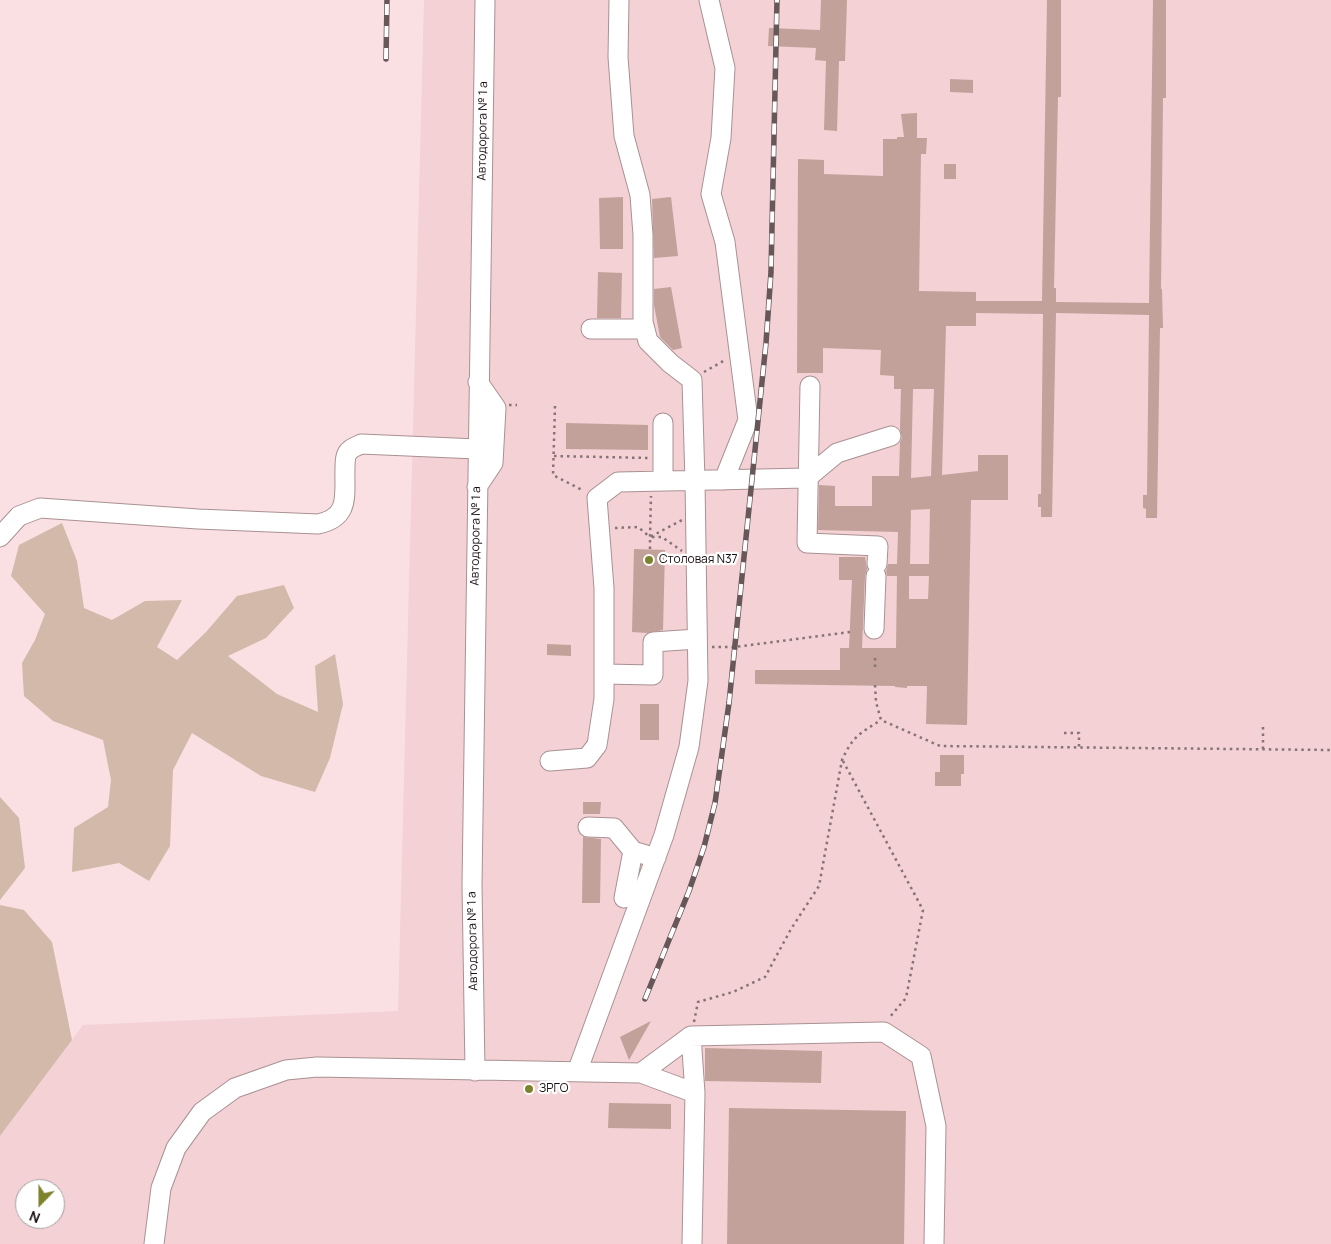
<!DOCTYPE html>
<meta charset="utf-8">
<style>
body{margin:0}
#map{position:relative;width:1331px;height:1244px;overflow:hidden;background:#fae0e2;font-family:Manrope,sans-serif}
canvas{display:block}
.north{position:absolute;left:15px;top:1179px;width:50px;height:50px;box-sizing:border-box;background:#fff;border:1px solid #a39f9f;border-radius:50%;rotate:202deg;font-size:14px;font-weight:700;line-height:20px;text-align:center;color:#180f10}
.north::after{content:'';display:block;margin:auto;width:18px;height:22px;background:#7e822d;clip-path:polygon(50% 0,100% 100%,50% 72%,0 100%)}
</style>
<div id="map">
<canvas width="1331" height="1244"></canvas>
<div class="north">N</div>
</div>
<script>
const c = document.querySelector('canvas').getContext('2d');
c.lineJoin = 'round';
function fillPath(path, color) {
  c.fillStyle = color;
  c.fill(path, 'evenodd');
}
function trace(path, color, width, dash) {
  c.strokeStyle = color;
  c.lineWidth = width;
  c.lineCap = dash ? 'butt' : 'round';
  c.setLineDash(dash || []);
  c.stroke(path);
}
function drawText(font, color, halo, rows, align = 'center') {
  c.font = font + ' Manrope,sans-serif';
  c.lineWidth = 4.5;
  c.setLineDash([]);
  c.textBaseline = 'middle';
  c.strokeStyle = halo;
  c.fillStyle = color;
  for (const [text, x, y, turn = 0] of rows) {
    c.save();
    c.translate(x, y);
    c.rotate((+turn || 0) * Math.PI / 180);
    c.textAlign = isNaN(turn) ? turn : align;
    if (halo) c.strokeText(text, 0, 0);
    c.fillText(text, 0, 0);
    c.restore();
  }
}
fillPath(new Path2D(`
 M424,0H1331V1244H0V1136L83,1025L398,1011ZM25,1189H55V1219H25Z`), '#f3d1d4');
fillPath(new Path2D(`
 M62,523L77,561L84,608L112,620L145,601L182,600L157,647L177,660L206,632L237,596L284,585L294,608L266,638L228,656L277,694L318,712L315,666L335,654L343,704L330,758L315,792L261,776L192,733L173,770L170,846L149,881L119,863L72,872L74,828L108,807L111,780L103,740L53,721L24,696L22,663L35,640L45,614L11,576L19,545Z
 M0,797L19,818L25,868L0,900Z
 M0,905L24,910L52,942L72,1040L0,1136Z`), '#d2b9aa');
fillPath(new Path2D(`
 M821,0H847L845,61H839L837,131L824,130L826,61L815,60L816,48L768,46L769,28L820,30Z
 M1047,0H1061V97H1058L1054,288H1056V302L1149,303L1153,0H1166V98H1163L1161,289H1162L1163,328H1160L1157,518H1146V509L1143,508V495H1147L1149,315L1056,313L1052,517H1041V507H1038V494H1041L1043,314L976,313V326H946L942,475L978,471V455H1008V500H971L967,725L926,724L927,686H907V688L895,687V686L755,684V670H840V648H849L852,580H839V557H865L867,569L865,576L862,648H896L897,576H887L886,571L888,564H897L898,532L818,530L819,485L835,486V506H872V476H899L900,442L902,438L900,430L901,389H894V376L880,375L881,350L823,348V373H797L798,159L824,160V174L883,176V139H897V137H904L901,114L917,113V138H927L926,154H921L919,291L976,292V301H1042ZM913,389H934L931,476L911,478ZM930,509L929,564H910L911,510ZM909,576H929L928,599H909Z
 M950,79L973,80V93L950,92Z
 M944,164H956V179H944Z
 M623,197V249H600L599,198Z
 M671,197L678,256L654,258L652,199Z
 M598,272L622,273L621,318H597Z
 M671,287L682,348L673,350L660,337L654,305V289Z
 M566,423L648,425V450L566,449Z
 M634,549L665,550L663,630L647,633L632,632Z
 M547,644L571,645V656L547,655Z
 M640,704H659V740H640Z
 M940,755H964V774H961V786H935V772H940Z
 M583,802H601L600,814H583Z
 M583,837L601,839L600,903H582Z
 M651,1021L629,1060L620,1037Z
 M705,1048L822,1051L821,1083L705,1081Z
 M609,1103L671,1104V1129L608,1128Z
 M729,1108L906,1111L904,1244H727Z`), '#c2a19a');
const minor = new Path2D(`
 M709,0L725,68L721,138L711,194L725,242L748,420L724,480
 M591,329H645
 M810,386L807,543L878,546L877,564
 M663,423V481
 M477,487L493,463L496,408L478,382
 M0,537L19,516L40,508L198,519L318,524C351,517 344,495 345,468C345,462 345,454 350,450C353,447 358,446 361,444L477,449
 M874,629L876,576
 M604,674L653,675V642L697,639
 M550,761L587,758L597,745L604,699V588L597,498L618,482L807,478L837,453L891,436
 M588,827L614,828L633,851L656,858
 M624,898L633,851
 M691,1036L695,1093
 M475,1071L472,885L485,0
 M577,1072L664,835L689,747L698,681L695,481L692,380L670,363L648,341L643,322V235L640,195L624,136L618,57L619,0
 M641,1073L691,1036L884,1032L921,1056L936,1126L934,1244
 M154,1244L161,1188L176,1148L202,1112L235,1088L286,1070L317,1067L641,1073L695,1093L692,1244`);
trace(minor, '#a99193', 21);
trace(new Path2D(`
 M704,372L725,360
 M509,405H517
 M555,406L553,475L584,491
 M554,456L649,458
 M615,528L638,527L650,537L651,496
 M652,537H662L682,551
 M650,549V537L682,520
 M712,647H735L850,632
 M875,658V671
 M875,685L876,702L881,720L940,746L1331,750
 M1064,733H1079V747
 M1263,749V723
 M843,761L923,910L906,998L889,1018
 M694,1022L698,1002L733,992L765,977L791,929L819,886L842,760C853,736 859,734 881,720`), '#857475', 2.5, [2.5, 4]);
trace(minor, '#fff', 19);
const rail = new Path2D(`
 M386,59L387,0
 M645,999L689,891L704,847L715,803L729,703L766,343L771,272L777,0`);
trace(rail, '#665759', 5.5);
trace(rail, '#fff', 4, [11]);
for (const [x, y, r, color] of [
 [649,560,5,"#7e822d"],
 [529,1089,5,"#7e822d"]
]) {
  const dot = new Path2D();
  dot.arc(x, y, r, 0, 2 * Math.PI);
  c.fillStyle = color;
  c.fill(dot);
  trace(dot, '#fff', 2);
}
drawText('12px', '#180f10', '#fff', [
 ["Автодорога № 1 а",483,131,-89],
 ["Автодорога № 1 а",476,536,-89],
 ["Автодорога № 1 а",473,941,-91]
]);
drawText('12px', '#180f10', '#fff', [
 ["Столовая N37",659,560],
 ["ЗРГО",539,1089]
], 'left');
</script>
